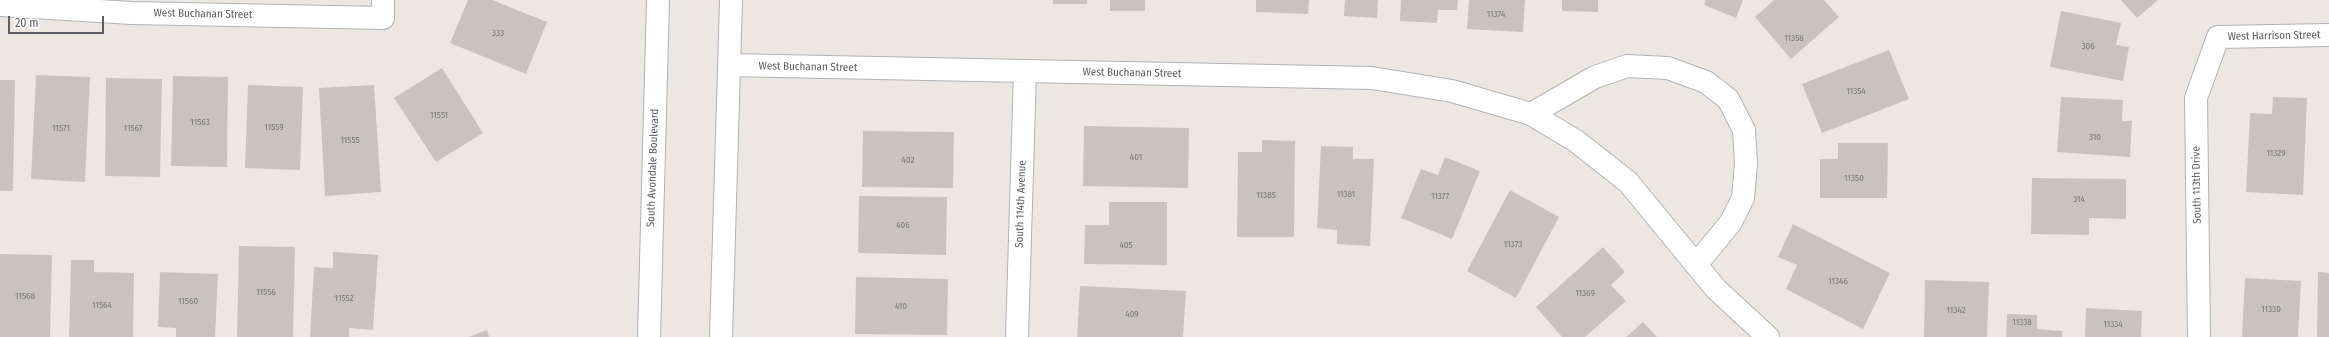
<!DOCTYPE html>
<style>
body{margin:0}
#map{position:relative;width:2329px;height:337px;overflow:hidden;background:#ece8e1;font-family:"Fira Sans Condensed",sans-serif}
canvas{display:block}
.scale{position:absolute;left:8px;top:16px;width:96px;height:18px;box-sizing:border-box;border:2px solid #5a5e62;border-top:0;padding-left:5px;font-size:12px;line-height:14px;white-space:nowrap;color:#5a5e62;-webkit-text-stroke:3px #fff;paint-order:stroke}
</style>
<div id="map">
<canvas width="2329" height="337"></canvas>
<div class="scale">20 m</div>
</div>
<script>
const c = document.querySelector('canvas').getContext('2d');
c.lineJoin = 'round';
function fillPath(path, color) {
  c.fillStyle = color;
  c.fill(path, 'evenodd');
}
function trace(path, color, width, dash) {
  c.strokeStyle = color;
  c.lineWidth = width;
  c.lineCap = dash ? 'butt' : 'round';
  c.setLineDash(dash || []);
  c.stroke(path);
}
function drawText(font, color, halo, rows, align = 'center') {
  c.font = font + ' "Fira Sans Condensed",sans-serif';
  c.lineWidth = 4;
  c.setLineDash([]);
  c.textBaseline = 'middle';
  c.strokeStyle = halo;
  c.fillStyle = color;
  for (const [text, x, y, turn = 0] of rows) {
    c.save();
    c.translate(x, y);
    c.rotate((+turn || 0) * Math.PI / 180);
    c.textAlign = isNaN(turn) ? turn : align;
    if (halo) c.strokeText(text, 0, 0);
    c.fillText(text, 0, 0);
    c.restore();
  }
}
fillPath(new Path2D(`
 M468,0H492L547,22L526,74L450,43Z
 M1053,0H1087V4H1053Z
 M1110,0H1145V11H1110Z
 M1256,0H1309L1308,14L1256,12Z
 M1345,0H1378L1377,18L1344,16Z
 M1401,0H1458L1457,10H1438L1437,23L1400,21Z
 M1469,0H1525L1523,32L1467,29Z
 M1562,0H1598V12L1562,11Z
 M1706,0H1743L1736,18L1704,5Z
 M1774,0H1824L1839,17L1791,59L1755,17Z
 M2121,0H2158L2137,18Z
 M2061,11L2121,23L2116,45L2129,47L2123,81L2050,67Z
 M1889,50L1909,99L1822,133L1802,84Z
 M442,68L483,133L436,162L394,98Z
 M36,75L90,77L85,182L31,179Z
 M173,76L228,77L227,167L171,166Z
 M106,78L162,79L160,177L105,176Z
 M0,80H15L13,191H0Z
 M248,85L303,87L300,170L245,168Z
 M374,85L381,192L325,196L319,88Z
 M2061,97L2123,100L2122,121H2132L2130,157L2057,152Z
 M2273,97L2307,98L2303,195L2246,192L2250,113L2272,114Z
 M1084,126L1189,128L1188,188L1083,186Z
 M863,131L954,132L953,188L862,187Z
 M1262,140L1295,141L1294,237H1237L1238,152H1262Z
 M1838,143H1888L1887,198H1820V159H1838Z
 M1321,146L1353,147V159H1374L1370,246L1337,244V230L1317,228Z
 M1445,157L1480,171L1452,239L1401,218L1421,169L1438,175Z
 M2032,178L2126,179V219L2089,218V235L2031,234Z
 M1510,190L1559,217L1516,298L1467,271Z
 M859,196L947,197L946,255L858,253Z
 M1109,202H1167V265L1084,264L1085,225H1109Z
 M1793,224L1890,273L1863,329L1786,289L1797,265L1778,257Z
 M239,246L295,247L293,337H237Z
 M1603,247L1625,272L1611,285L1626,301L1585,337H1562L1536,307Z
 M333,252L378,255L373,330L349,328V337H310L314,267L333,268Z
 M0,254L52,255L50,337H0Z
 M71,260H94V272L134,273L133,337H69Z
 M160,272L218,274L215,337H176V328L158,327Z
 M2318,272L2329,273V337H2317Z
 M856,277L948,279L947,335L855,334Z
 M2245,278L2301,281L2298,337H2242Z
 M1925,280L1989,282L1987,337H1924Z
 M1080,286L1186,291L1183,337H1077Z
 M2086,308L2142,311L2141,337H2085Z
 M2007,314L2037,315V329L2062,331V337H2006Z
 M1643,322L1657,337H1626Z
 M487,330L489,337H469Z`), '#c8c3bf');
const minor = new Path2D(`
 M0,5L132,13L383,18V0
 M729,65L1372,78L1452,91L1531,114L1576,141L1628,182L1716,289L1768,337
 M1531,114L1595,77L1627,66L1668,68L1706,82L1728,99L1744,130L1746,164L1743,198L1731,222L1696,265
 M1017,337L1025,71
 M2199,337L2196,98L2218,37L2329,35`);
const secondary = new Path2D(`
 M649,337L658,0
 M721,337L731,0`);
trace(minor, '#afb3b6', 24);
trace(secondary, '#aeb2b6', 24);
trace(minor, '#fff', 22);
trace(secondary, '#fff', 22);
drawText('9px', '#767779', null, [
 ["11374",1496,14],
 ["333",498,33],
 ["11358",1794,38],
 ["306",2088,46],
 ["11354",1856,91],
 ["11551",439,115],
 ["11563",200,122],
 ["11559",274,127],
 ["11571",61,128],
 ["11567",133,128],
 ["310",2095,137],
 ["11555",350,140],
 ["11329",2276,153],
 ["401",1136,157],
 ["402",908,160],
 ["11350",1854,178],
 ["11381",1346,194],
 ["11385",1266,195],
 ["11377",1440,196],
 ["314",2079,199],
 ["406",903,225],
 ["11373",1513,244],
 ["405",1126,245],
 ["11346",1838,281],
 ["11556",266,292],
 ["11369",1585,293],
 ["11568",25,296],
 ["11552",344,298],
 ["11560",188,301],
 ["11564",102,305],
 ["410",901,306],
 ["11330",2271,309],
 ["11342",1956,310],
 ["409",1132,314],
 ["11338",2022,322],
 ["11334",2113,324]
]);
drawText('11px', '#5a5e62', '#fff', [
 ["West Buchanan Street",203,14,1],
 ["West Harrison Street",2274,36,-1],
 ["West Buchanan Street",808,67,1],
 ["West Buchanan Street",1132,73,1],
 ["South Avondale Boulevard",653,168,-88],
 ["South 113th Drive",2197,185,-91],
 ["South 114th Avenue",1021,204,-88]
]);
</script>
